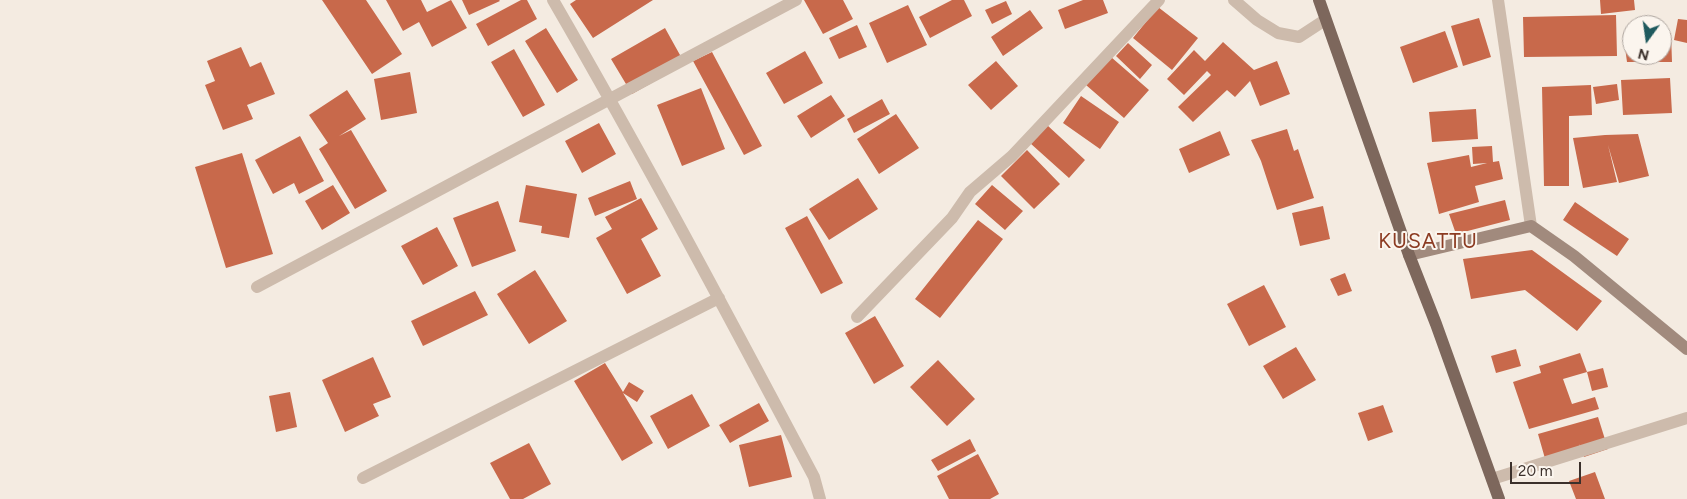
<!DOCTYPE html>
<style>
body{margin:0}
#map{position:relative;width:1687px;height:499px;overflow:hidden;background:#f4ebe1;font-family:Figtree,sans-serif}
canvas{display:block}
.north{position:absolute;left:1622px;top:15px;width:50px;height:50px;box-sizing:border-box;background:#fbf5ee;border:1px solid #aea6a0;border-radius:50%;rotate:194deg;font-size:14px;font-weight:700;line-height:20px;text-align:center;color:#3b302b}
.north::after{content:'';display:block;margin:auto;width:18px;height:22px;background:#1f5a5e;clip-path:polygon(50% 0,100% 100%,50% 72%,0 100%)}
.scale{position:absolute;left:1510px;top:462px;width:71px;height:22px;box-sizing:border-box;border:2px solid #3b302b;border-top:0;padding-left:6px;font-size:15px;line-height:18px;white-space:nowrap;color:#3b302b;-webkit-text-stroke:4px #fbf5ee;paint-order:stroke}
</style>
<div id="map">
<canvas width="1687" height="499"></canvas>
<div class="north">N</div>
<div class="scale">20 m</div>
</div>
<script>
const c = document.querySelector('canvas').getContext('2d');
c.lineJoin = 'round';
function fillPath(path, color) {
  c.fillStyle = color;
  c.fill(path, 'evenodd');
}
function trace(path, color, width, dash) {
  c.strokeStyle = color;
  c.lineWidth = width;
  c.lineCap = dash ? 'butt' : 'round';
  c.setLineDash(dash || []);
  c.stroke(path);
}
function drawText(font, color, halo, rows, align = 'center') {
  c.font = font + ' Figtree,sans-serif';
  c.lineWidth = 4;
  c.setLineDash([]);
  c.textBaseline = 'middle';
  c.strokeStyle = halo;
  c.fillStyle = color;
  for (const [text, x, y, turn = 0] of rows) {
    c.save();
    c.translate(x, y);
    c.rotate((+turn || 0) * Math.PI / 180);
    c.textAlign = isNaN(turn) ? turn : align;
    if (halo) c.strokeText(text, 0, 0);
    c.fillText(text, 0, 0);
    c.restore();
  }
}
fillPath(new Path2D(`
 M322,0H366L402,54L372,74Z
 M386,0H421L427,12L451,0L467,28L432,47L419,22L403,31Z
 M462,0H499L500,1L469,15Z
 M521,0H527L537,19L488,46L476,24Z
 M576,0H653L593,38L570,4Z
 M804,0H843L853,19L823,34Z
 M952,0H964L972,16L930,38L919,17Z
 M1083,0H1103L1108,13L1065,29L1058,10Z
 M1600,0H1634L1635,10L1601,14Z
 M1006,1L1012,14L992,24L985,10Z
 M908,5L927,45L887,63L869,23Z
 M1158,7L1198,38L1172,70L1133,38Z
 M1030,10L1043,28L1003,56L991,37Z
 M1616,15L1617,56L1524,57L1523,17Z
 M1479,18L1491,57L1463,66L1451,26Z
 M1678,19L1687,20V43L1674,40Z
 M857,25L867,47L839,59L829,38Z
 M546,28L578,80L557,93L525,41Z
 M665,28L685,64L632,94L611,59Z
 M1445,31L1458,67L1413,83L1400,47Z
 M1623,33H1632V55H1662V33H1671L1672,62H1627Z
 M1223,42L1254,70L1277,61L1290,94L1260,106L1250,81L1235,97L1227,90L1193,122L1178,107L1211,75L1207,71L1184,95L1167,79L1194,50L1205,61Z
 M1128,43L1152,65L1140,79L1116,56Z
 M241,47L250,67L261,62L275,94L247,105L253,119L223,130L205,85L215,81L207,61Z
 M514,49L545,105L523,117L491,62Z
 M805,51L823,83L784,104L766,73Z
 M712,52L762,146L744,155L693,61Z
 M1111,57L1149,90L1124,118L1086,85Z
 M996,61L1018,86L991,110L968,85Z
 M410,72L417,113L381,120L374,79Z
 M1670,78L1672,113L1623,115L1621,80Z
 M1617,84L1619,100L1596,104L1593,87Z
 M1591,85L1592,115L1569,116V186H1544L1542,87Z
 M701,88L725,149L682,166L657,105Z
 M347,90L366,119L339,136L351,130L387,191L355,209L319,149L328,143L309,115Z
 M831,95L845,116L811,138L797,116Z
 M1081,96L1119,122L1100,149L1063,123Z
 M882,99L890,114L854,133L847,119Z
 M1476,109L1478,139L1432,142L1429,112Z
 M896,114L919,148L879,174L857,139Z
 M599,123L616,154L582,173L565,141Z
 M1047,125L1085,160L1069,178L1030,143Z
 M1287,129L1294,151L1298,149L1314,198L1277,210L1261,161L1251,140Z
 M1220,131L1230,155L1189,173L1179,149Z
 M1638,134L1649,176L1619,183L1608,145L1617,182L1583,188L1573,138L1605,135Z
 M300,136L324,181L299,194L294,183L273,194L255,160Z
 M1492,146L1493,162L1499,161L1503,179L1475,186L1479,202L1439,214L1427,163L1469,155L1471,167L1487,163L1473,164L1472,147Z
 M1027,150L1060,184L1034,209L1001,176Z
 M242,153L273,254L226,268L195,167Z
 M858,178L878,209L829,240L809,209Z
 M630,181L637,199L595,216L588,198Z
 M333,185L350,213L322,230L305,201Z
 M526,185L577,194L569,238L541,233L542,226L519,222Z
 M992,185L1023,211L1005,230L975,204Z
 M641,198L658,229L641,239L661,276L627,294L596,238L612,229L605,217Z
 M1505,200L1510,220L1456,234L1449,214Z
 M498,201L516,251L472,267L453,218Z
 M1575,202L1629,239L1617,256L1563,220Z
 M1323,206L1330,239L1300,246L1292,213Z
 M807,216L843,283L821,294L785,228Z
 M978,220L1003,239L940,318L915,299Z
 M437,227L458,266L423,285L401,246Z
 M1532,250L1602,301L1577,331L1525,290L1471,299L1463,259Z
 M535,270L567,321L529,344L497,294Z
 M1345,273L1352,291L1338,296L1330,279Z
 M1264,285L1286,327L1249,346L1227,304Z
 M475,291L488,315L423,346L411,321Z
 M875,316L904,366L874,384L845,333Z
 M1296,347L1316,380L1283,399L1263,366Z
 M1516,349L1521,366L1496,373L1491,356Z
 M1580,353L1587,372L1563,379L1572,404L1595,397L1599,409L1529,429L1513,382L1541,373L1539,366Z
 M373,357L391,397L373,404L379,416L345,432L322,380Z
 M938,360L975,399L947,426L910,387Z
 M605,363L623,392L629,382L644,391L637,402L623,393L653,443L622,461L574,381Z
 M1603,368L1608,387L1592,391L1587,372Z
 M290,392L297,427L276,432L269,396Z
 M692,394L710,426L668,449L650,416Z
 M759,403L769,421L730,443L719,425Z
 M1383,405L1393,432L1368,441L1358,413Z
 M1598,417L1608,449L1584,457L1579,444L1581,453L1546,462L1538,434Z
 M781,435L792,477L749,487L739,445Z
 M970,439L976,451L938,471L931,460Z
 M529,443L551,484L523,499H510L490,463Z
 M978,454L999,494L990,499H949L937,476Z
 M1595,472L1605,499H1576L1569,481Z`), '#c8694b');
trace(new Path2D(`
 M553,0C644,157 729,317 814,477L820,499
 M1234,0L1257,20L1278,33L1299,37L1325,20
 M1498,0L1531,226
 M257,287L796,0
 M857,317L952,218L970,192L1012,156L1159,0
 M363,478L719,298
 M1492,479L1687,418`), '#cdbbac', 12);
trace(new Path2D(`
 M1409,255L1531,226L1574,256L1687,349`), '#a18a7d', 12);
trace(new Path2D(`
 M1319,0L1409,255L1436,324L1499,499`), '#7d675c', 12);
c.letterSpacing = '1px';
drawText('21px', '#8c3b22', '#fbf5ee', [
 ["KUSATTU",1428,242]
]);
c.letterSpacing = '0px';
</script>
